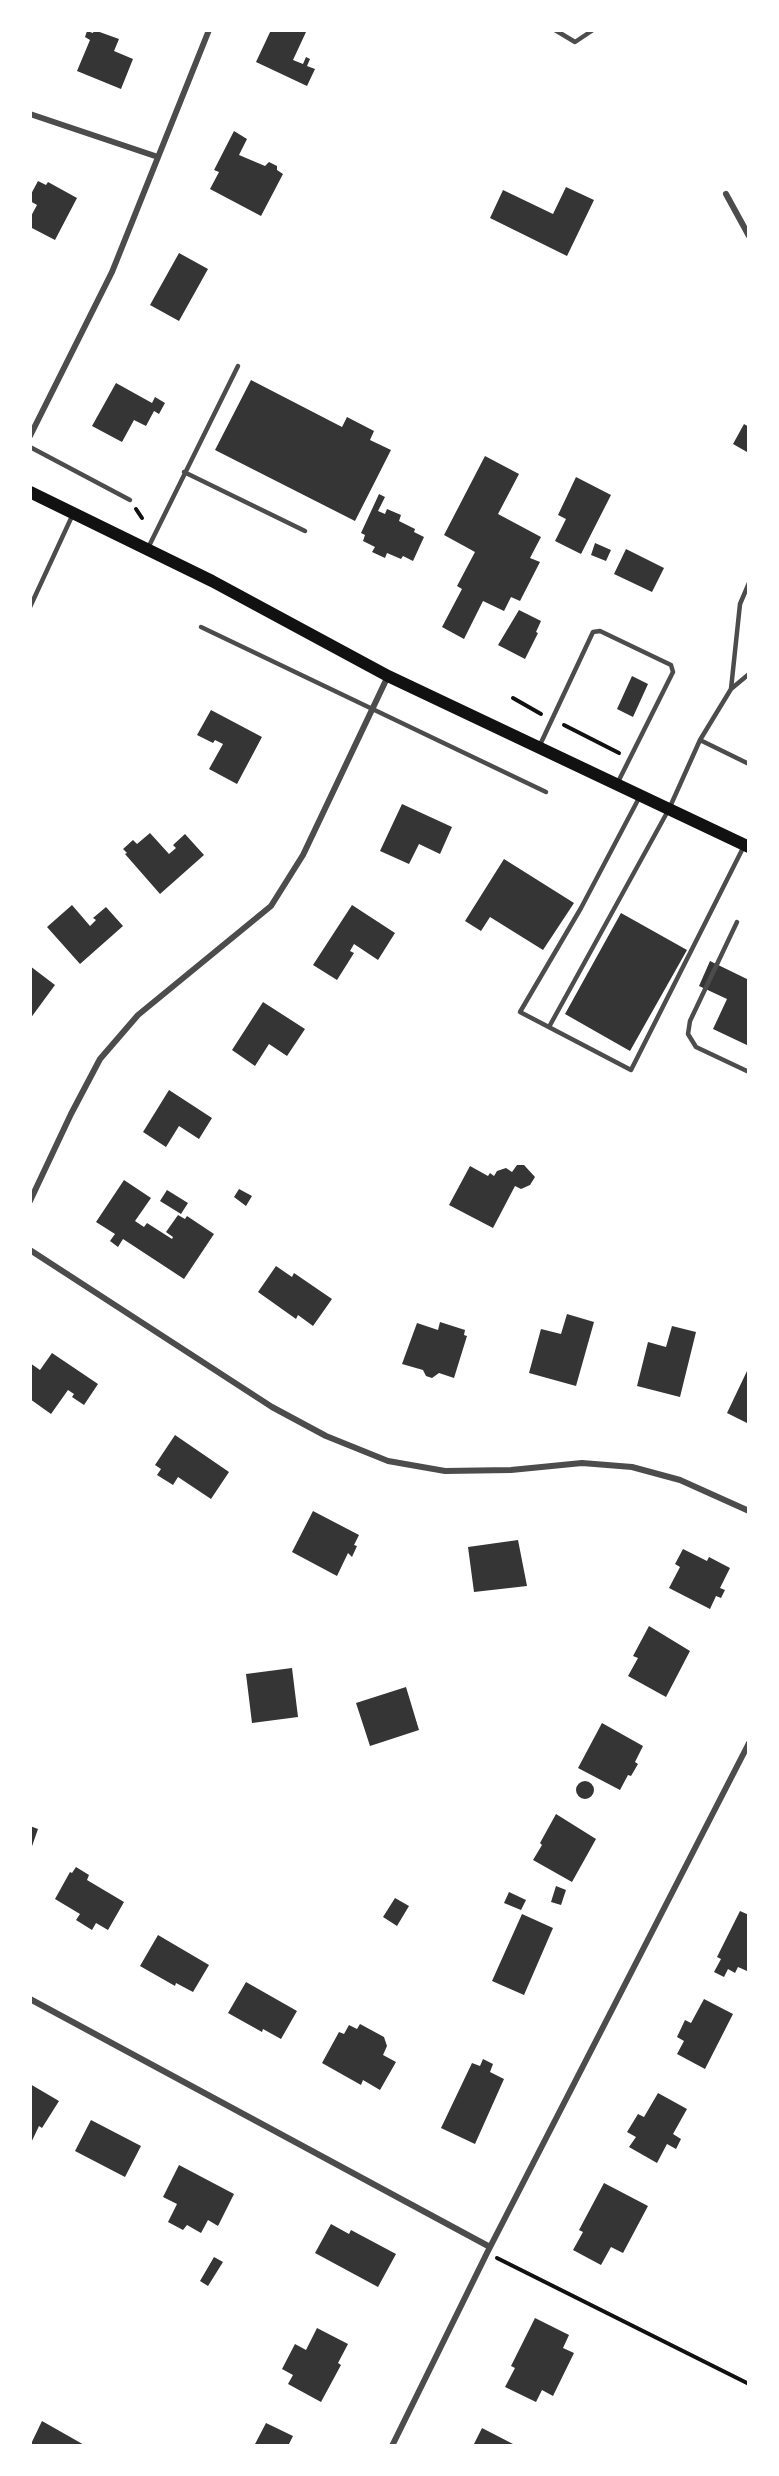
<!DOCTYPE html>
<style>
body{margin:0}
#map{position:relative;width:779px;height:2476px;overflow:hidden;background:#fff;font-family:"IBM Plex Serif",serif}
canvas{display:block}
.frame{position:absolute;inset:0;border:32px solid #fff;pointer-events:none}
</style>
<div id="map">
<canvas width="779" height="2476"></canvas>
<div class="frame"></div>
</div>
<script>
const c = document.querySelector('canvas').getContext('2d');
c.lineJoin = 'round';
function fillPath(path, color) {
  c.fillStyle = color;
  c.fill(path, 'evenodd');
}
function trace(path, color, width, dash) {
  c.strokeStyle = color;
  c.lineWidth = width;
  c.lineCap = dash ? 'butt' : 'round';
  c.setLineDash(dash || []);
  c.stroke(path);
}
fillPath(new Path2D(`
 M94,30L119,39L114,51L133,59L121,89L77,71L90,40L85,37L87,31L93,33Z
 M271,30H301L306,32L293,60L303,64L306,57L310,59L307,66L315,69L307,86L256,62Z
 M234,131L247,139L239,155L265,166L269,162L277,166V170L283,174L261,216L210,189L219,172L214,170Z
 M38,181L46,185L48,182L77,198L55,240L30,227V218L37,205L30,201V196Z
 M566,187L594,200L567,256L490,218L503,190L553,214Z
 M179,253L208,269L179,321L150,305Z
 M251,380L342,427L347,417L374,431L370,440L391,450L355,521L215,450Z
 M116,383L152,403L155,397L165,403L159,414L154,411L146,426L134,420L122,442L92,426Z
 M744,424L749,427L747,452L733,444Z
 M485,456L519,474L498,514L541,537L530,558L540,562L520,601L511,597L504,611L483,601L464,639L442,627L462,589L457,586L475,552L444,535Z
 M576,477L611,495L581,554L555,541L566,519L558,515Z
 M379,494L385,497L378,511L385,514L387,509L401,515L399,521L415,529L414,532L424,537L413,561L403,556L401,559L387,553L385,558L372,552L375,547L363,541L365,535L361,533Z
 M595,543L611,550L606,561L591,555Z
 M626,549L664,568L652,592L614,574Z
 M519,610L541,621L536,632L538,633L525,659L498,645Z
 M632,676L648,684L633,717L617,709Z
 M211,710L262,737L237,784L209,769L223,744L215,740L213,743L197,735Z
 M402,804L452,827L440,854L419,844L409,864L380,851Z
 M150,833L169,854L176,848L173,845L185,834L204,855L160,894L125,854L127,853L123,849L133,840L137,844Z
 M504,859L574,903L543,950L490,917L481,931L465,921Z
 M72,905L90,926L96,920L93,918L106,907L123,926L80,964L47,927Z
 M352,905L395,933L378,960L354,944L350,951L354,953L337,980L313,965Z
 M621,913L687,950L630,1051L565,1014Z
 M710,961L749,980V1046L713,1029L727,999L699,986Z
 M30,966L55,985L30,1019Z
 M263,1002L305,1029L287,1056L269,1044L255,1066L232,1050Z
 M169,1090L212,1118L199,1139L179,1126L166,1147L143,1132Z
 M517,1165H524L535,1177L530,1185L521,1189L515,1186L493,1228L449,1205L470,1166L488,1176L490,1173L494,1176L497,1171L506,1168L512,1172Z
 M124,1180L151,1198L135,1221L144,1227L147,1223L172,1239L173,1237L166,1232L178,1215L185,1219L187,1216L214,1234L184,1279L123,1239L118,1247L110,1241L115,1234L96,1222Z
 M239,1189L252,1196L246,1206L234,1197Z
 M167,1190L188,1203L181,1214L160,1201Z
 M276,1266L292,1277L294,1273L332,1299L313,1326L298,1315L296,1319L258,1292Z
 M567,1314L594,1322L576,1386L529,1373L541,1329L561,1334Z
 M440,1322L465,1330L464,1335L467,1336L454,1378L439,1373L432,1378L426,1376L423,1370L402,1364L417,1323L438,1330Z
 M672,1326L696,1332L680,1397L637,1386L648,1342L666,1347Z
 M52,1353L98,1384L84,1405L72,1397L74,1394L68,1390L51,1414L30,1399V1363L40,1370Z
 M747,1371L749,1372V1424L727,1413Z
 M175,1435L229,1472L211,1499L178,1477L173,1485L157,1475L161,1469L155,1465Z
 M313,1511L359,1535L354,1545L357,1546L352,1557L348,1553L337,1576L292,1552Z
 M518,1540L527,1586L474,1592L468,1547Z
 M683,1549L707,1561L709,1557L730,1568L720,1588L725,1590L721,1598L716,1596L710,1609L669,1588L680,1567L675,1564Z
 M649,1626L690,1651L666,1697L628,1676L638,1658L633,1656Z
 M292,1668L298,1717L252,1723L246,1674Z
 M406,1687L419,1730L370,1746L356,1703Z
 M602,1723L643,1746L635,1762L638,1764L631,1776L628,1775L620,1790L578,1768Z
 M576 1790a9 9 0 1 1 18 0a9 9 0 1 1-18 0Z
 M556,1814L596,1839L572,1882L533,1860L542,1845L540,1843Z
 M30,1826L38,1829L30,1852Z
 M76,1867L89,1875L87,1880L124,1902L108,1930L96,1923L92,1930L76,1920L80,1914L55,1899L70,1872L72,1873Z
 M556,1886L566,1890L561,1905L551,1902Z
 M509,1892L526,1900L521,1910L504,1903Z
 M395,1898L409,1906L397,1926L383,1917Z
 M740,1911L749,1915V1968L747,1971L738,1967L735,1973L728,1969L724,1977L714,1972L721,1959L717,1957Z
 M522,1914L553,1928L524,1995L492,1981Z
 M158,1935L209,1965L193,1992L176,1983L175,1986L140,1966Z
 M246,1982L297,2011L281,2039L263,2029L262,2032L228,2013Z
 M704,1999L733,2014L705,2069L677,2054L684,2041L677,2037L685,2020L691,2023Z
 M360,2024L384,2037L387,2046L383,2055L396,2062L380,2090L363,2080L361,2085L322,2063L339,2032L344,2034L349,2025L357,2029Z
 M483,2059L493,2064L490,2072L504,2079L475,2144L441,2128L472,2063L480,2066Z
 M30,2084L59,2101L42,2128L39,2126L30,2145Z
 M658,2093L687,2109L673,2134L681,2139L676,2149L667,2144L657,2163L629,2147L636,2137L627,2132L638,2114L644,2117Z
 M91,2120L141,2146L125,2177L75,2151Z
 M179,2165L234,2194L218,2226L208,2220L201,2233L187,2225L183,2230L168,2222L177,2204L163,2197Z
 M604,2183L648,2206L623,2253L611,2247L601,2265L573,2250L583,2232L579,2230Z
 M331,2224L349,2234L351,2230L396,2254L378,2287L315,2253Z
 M214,2257L223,2262L208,2286L200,2281Z
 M535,2318L569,2335L563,2348L574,2353L553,2396L542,2390L536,2402L505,2387L515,2368L511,2366Z
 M317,2328L348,2344L338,2363L341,2365L321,2402L288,2384L293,2375L282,2369L295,2344L306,2350Z
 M42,2421L86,2446H30Z
 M266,2423L293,2436L288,2446H254Z
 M482,2428L513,2444L512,2446H473Z`), '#353535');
trace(new Path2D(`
 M136,509L142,518
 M513,698L541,714
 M564,725L619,753
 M497,2258L749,2384`), '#111', 4);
trace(new Path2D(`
 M555,30L575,42L593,30
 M30,447L130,500
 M184,472L305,531
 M148,548L238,366
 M30,607L73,514
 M201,627L546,792
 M731,689L740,604L749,583
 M700,740L731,689L749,674
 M539,747L593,632L600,631L671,665L673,672L617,784
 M639,798L581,908L520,1012L631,1070L744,846
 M737,922L690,1021L688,1034L696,1047L749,1072
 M549,1027L669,809L700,740L749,764`), '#4c4c4c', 4.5);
trace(new Path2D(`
 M30,114L158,157
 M726,194L749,236
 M30,436L112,272L209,30
 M30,1201L71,1114L100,1059L138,1015L271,906L303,855L388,676
 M30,1250L272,1407L326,1436L388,1461L445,1471L511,1470L582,1463L632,1467L680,1480L749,1511
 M30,1999L490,2247
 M392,2446L487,2253L749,1743`), '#4c4c4c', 6);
trace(new Path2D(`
 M30,492L212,581L388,676L749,847`), '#111', 12);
</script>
